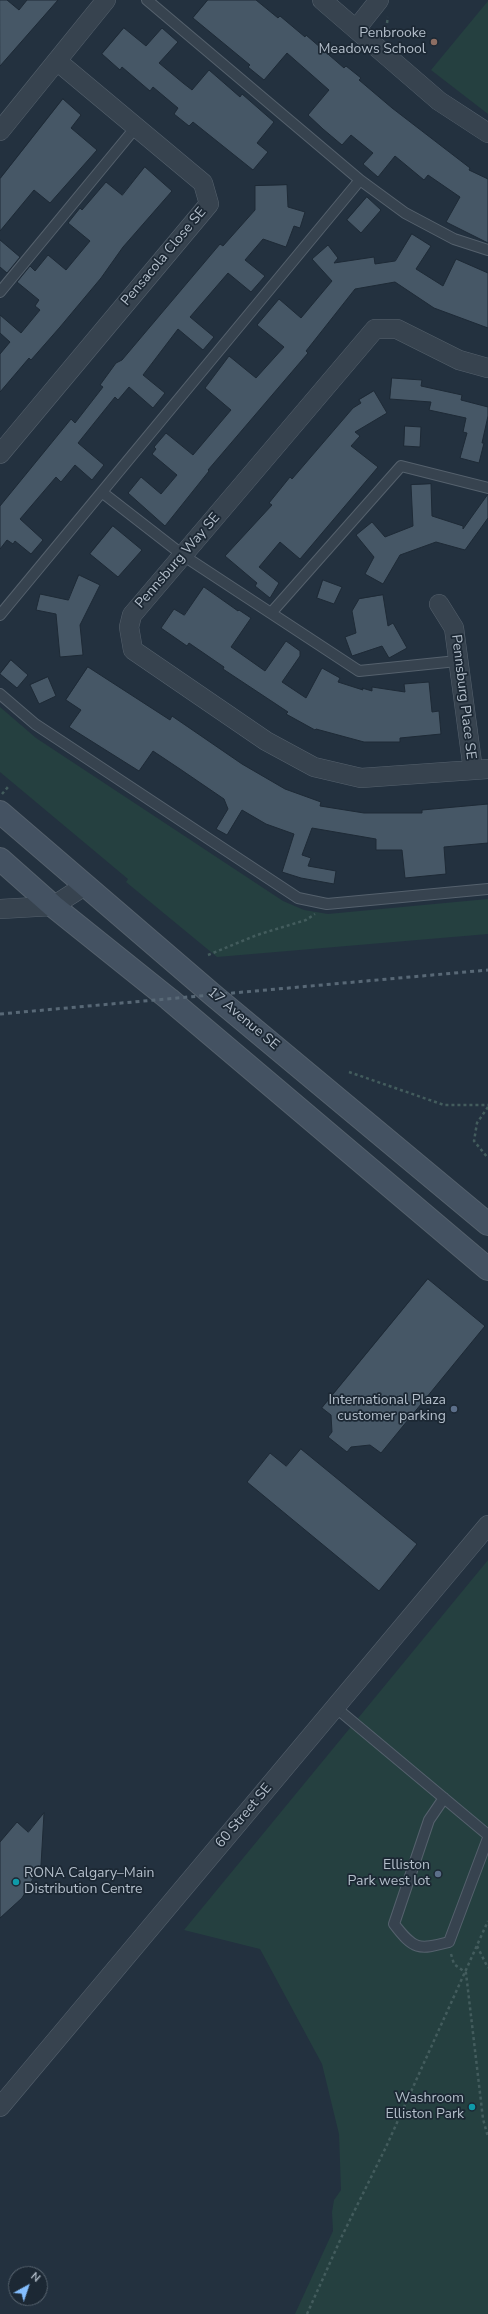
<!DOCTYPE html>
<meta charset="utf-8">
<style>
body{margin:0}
#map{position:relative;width:488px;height:2314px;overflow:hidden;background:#23313f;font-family:"Nunito Sans",sans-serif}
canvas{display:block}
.north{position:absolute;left:8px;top:2266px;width:40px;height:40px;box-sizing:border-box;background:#1c2834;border:1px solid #586470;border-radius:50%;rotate:40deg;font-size:11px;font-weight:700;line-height:16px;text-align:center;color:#b3beca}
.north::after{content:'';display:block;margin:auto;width:14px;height:18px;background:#84befe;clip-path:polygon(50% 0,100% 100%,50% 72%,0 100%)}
</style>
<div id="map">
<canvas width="488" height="2314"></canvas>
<div class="north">N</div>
</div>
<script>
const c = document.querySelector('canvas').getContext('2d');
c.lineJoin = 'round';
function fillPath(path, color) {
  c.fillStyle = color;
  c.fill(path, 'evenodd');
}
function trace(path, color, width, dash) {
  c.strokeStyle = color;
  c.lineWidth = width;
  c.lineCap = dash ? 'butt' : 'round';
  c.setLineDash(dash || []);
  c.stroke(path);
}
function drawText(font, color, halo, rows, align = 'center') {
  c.font = font + ' "Nunito Sans",sans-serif';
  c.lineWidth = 3.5;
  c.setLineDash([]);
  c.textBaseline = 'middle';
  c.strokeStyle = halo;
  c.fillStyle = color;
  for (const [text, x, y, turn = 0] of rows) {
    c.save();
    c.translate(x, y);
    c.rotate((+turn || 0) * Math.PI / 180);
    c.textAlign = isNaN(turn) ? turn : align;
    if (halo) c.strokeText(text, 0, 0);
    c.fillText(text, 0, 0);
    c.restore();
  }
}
fillPath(new Path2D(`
 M488,1V114L431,70Z
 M0,707L36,738L283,901L304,910L328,914L488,899V934L217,957L126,882L128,879L0,772Z
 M488,1560V2314H295L333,2231L332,2212L334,2200L341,2190L339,2134L322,2064L260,1949L184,1930Z`), '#254040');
const building = new Path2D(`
 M0,0H7L19,10L27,0H58L0,66Z
 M208,0H256L278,18L280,16L305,37L306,35L344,68L346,66L361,78L359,80L392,108L470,168L469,170L488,179V243L446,222L460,197L428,175L424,180L395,156L378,177L363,164L373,153L351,135L342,145L323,129L308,115L329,90L287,53L264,80L248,67L250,65L193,18Z
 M124,28L146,46L162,28L178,42L159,63L183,83L192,90L209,70L240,97L242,94L274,122L257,143L268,152L253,170L193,122L189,126L174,114L178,108L153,87L150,91L122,67L120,70L102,54Z
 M63,99L81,115L71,128L97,150L50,203L34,190L0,231V179Z
 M145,167L172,191L123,247L101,278L60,327L31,360L29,358L0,392V354L10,342L0,333V315L21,333L40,310L35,306L39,300L17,282L30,266L35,271L48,255L66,270L90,241L68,223L80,208L82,210L106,182L122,195Z
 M287,185L288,207L305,212L300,228L294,226L286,247L263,239L245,260L265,276L251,292L228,273L190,317L214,337L203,350L178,329L143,375L165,393L153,408L129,387L118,400L115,397L78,443L104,465L92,480L75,465L61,482L56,477L20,519L43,540L31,554L15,541L13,544L7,540L0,549V506L71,419L75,423L103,387L100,385L116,363L122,360L220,244L223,246L255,210V186Z
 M367,197L381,210L361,233L347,220Z
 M412,234L431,246L416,269L443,286L456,259L488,273V328L434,308L395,282L355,289L306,351L308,353L208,470L209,471L165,526L128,493L141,477L161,494L177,475L152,454L156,449L154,447L166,433L193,455L231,410L205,388L229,356L256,378L284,347L257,325L279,299L301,318L332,281L312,259L328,245L338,258L334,263L374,257L375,264L395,261Z
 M0,240L20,257L7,273L0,267Z
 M392,378L422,380L421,386L462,395L461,400L488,407V416L482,443H484L479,463L460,458L467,433L463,432L466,418L429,410L431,402L390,399Z
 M374,391L387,413L355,432L360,436L351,446L378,467L300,559L280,542L259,567L279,583L270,598L255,586L257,583L225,556L272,505L269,503L290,477L292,479L353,408L361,403L359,400Z
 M405,426L421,427L420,447L404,446Z
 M431,484L432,516L463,526V529L488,494V518L465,550L436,542L400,555L383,584L365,574L374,557L356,535L372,522L385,537L413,526L411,485Z
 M113,526L142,550L118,577L90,554Z
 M79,575L100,585L80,625L83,655L60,657L56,614L36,610L40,594L68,600Z
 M323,580L342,587L334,604L317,598Z
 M204,587L238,611L239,610L251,618L231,647L265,671L286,641L300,651V656L282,682L306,698L322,668L340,678L338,682L363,690L362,688L372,691V687L405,692L404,684L429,682L432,712L439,711L441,734L400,738V742H364L316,729L315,730L286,714L288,712L223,669L224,667L189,643L187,646L161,628L174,609L184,615Z
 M383,595L388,626L393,623L407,648L389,658L382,646L352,656L345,637L356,633L352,611L359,599Z
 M11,660L28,675L17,688L0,674Z
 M88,667L170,720L172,716L242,764L285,789L321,802L320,806L364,813H422V810L488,804V843L444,847L446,874L405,878L402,850H376V839L312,828L302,855L311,858L308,866L336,871L334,884L301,878L282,872L294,834L266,824L242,810L227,835L216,829L228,809L224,799L180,769L153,751L139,771L69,727L81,710L66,700Z
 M48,677L56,696L39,704L30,685Z
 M428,1279L485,1326L381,1453L370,1445L351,1447L347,1452L328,1437L332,1432L331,1415L322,1408Z
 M301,1449L417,1544L379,1591L247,1482L270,1453L286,1466Z
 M44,1813L41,1865L22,1898L0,1918V1842L17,1822L28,1832Z`);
fillPath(building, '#465766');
trace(building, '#1e2a36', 1);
const lane = new Path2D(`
 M147,0L360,180L405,213L454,239L488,250
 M0,292L136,127
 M103,493L184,556L359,671L457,661
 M271,613L401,466L488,488
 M0,615L360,180
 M0,694L35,724L298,898L327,904L488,889
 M335,1707L488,1835
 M444,1798L429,1820L394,1924C414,1950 418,1950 449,1942L488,1838`);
const street = new Path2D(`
 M322,0L439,101L488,133
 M356,29L379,0
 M0,131L106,0
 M488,368L459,360L397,329H375L132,615L129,627L133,650L266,741L314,767L361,778L488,769
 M0,454L209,204L203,183L57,61
 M439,604L454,628L473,770
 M0,909L53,906L86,885
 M0,2107L488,1525`);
const secondary = new Path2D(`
 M0,812L213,995L488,1224
 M0,859L53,906L169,999L488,1269`);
trace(lane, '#55616d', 12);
trace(street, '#55616d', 20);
trace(secondary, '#55616d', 24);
trace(new Path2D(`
 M387,23L388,17
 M2,794L8,787
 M208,955L257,935L306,920L315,914
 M349,1072L444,1105H488
 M488,1107L477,1123L474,1141L488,1158
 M477,1946L488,1968
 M451,1954L454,1964L466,1973L483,2119L488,2137
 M307,2314L342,2236L386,2147L488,1921`), '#435c5d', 2.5, [3, 3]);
trace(lane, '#37434f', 10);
trace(street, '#37434f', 19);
trace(secondary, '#445262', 22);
trace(new Path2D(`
 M0,1014L488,970`), '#586876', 3, [4, 4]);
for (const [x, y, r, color] of [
 [434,42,4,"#8d6e63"],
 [454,1409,4,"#5c6f8a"],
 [438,1874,4,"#5c6f8a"],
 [16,1882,4,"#0f9aa8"],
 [472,2107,4,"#0f9aa8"]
]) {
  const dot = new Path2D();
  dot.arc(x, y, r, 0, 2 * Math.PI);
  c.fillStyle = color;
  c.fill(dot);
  trace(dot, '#1c2834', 1.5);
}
drawText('14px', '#b3beca', '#1c2834', [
 ["Penbrooke",426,34],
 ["Meadows School",426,50],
 ["International Plaza",446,1401],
 ["customer parking",446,1417],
 ["Elliston",430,1866],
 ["Park west lot",430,1882],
 ["RONA Calgary–Main",24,1874,"left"],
 ["Distribution Centre",24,1890,"left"],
 ["Washroom",464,2099],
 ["Elliston Park",464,2115]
], 'right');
drawText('14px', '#b3beca', '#1c2834', [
 ["Pensacola Close SE",164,257,-50],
 ["Pennsburg Way SE",178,561,-49],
 ["Pennsburg Place SE",463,697,83],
 ["17 Avenue SE",243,1019,40],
 ["60 Street SE",244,1816,-50]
]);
</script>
